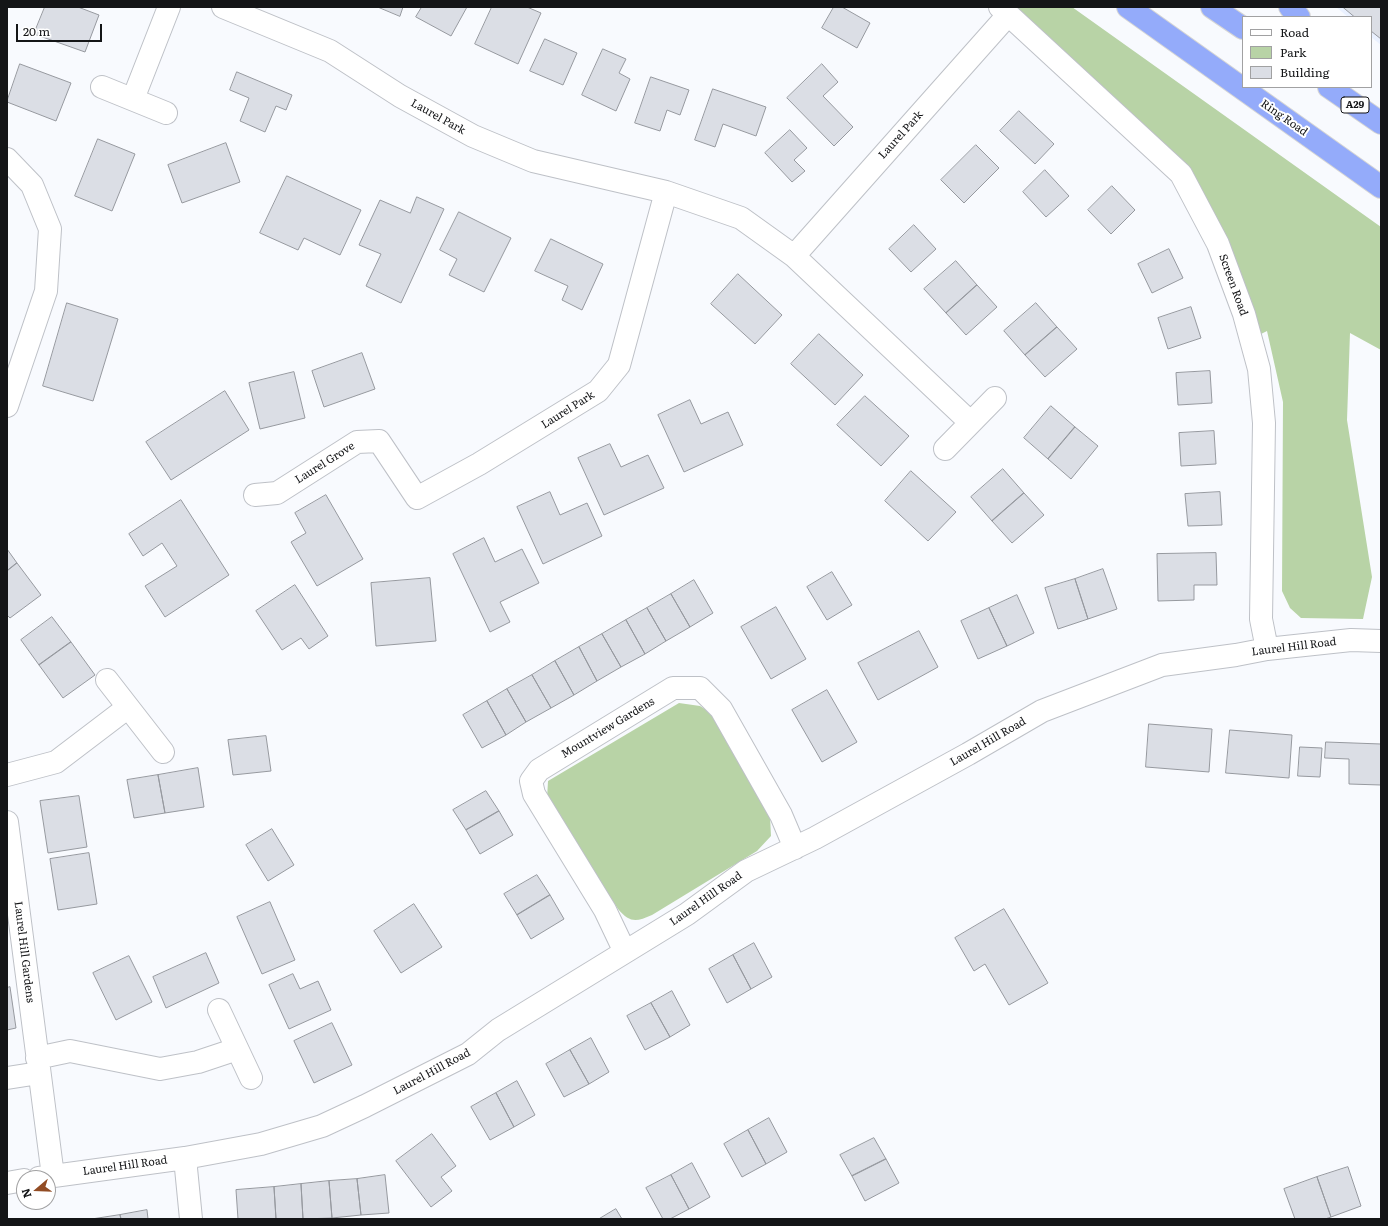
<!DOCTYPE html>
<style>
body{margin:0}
#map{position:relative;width:1388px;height:1226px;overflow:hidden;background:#f8fafe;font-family:Literata,serif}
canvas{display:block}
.frame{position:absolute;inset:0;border:8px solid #141517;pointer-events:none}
.legend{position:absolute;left:1242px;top:16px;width:130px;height:72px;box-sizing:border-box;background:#fff;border:1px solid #a1a1a2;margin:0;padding:5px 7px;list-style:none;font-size:12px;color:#141517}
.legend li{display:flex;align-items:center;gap:8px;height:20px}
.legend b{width:20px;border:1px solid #a1a1a2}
.north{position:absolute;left:16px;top:1170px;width:40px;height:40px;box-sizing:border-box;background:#fff;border:1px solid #a1a1a2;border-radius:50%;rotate:251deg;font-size:11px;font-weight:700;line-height:16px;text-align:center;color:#141517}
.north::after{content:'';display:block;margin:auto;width:14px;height:18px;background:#924c24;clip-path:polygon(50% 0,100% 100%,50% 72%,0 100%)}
.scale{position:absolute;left:16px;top:24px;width:86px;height:18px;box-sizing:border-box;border:2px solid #141517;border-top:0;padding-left:5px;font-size:12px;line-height:14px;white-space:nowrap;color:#141517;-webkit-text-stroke:3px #fff;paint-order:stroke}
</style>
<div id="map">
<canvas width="1388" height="1226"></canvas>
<div class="frame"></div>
<ul class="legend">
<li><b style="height:5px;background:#fff"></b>Road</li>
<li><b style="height:11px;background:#b8d3a6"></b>Park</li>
<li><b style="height:11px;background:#dbdee5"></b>Building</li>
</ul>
<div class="north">N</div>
<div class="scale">20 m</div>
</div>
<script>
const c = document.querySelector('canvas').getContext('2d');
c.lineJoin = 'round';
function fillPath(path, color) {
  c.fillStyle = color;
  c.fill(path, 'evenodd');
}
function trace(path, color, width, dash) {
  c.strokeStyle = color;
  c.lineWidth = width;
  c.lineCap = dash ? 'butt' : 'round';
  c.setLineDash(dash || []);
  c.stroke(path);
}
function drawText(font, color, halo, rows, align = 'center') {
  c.font = font + ' Literata,serif';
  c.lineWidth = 4;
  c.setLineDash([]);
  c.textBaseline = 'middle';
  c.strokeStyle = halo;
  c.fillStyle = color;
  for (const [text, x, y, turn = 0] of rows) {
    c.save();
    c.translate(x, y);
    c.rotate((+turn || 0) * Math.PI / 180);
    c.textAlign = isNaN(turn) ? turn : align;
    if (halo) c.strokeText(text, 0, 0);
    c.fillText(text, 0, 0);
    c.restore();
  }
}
fillPath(new Path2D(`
 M1336,7H1381V45L1371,37V17H1348Z`), '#eaf1ff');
fillPath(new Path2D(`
 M1015,7H1072L1381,227V350L1350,333L1347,420L1372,577L1363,619L1301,618L1290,608L1282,591L1283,402L1267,331L1261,334L1210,214Z
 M679,703L700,706L711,713L770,816L771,836L757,851L652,915C636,922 630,923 618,909L547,799L548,781Z`), '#b8d3a6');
const building = new Path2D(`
 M45,7H78L99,15L85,52L34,34Z
 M378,7H403L400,16Z
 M422,7H467L451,36L416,17Z
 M492,7H527L541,13L518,64L475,44Z
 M834,7H842L870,23L857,48L822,28Z
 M1343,7H1381V39L1371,31V17H1355Z
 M545,39L577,53L563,85L530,71Z
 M603,49L626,59L619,73L630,79L616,111L582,95Z
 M20,64L71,83L56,121L7,102Z
 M822,64L838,82L823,96L853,127L834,146L787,98Z
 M237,72L292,95L286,110L276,106L265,132L240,121L249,98L230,90Z
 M651,77L689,90L680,115L667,110L660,131L635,123Z
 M713,89L766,107L756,136L723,124L715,147L695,140Z
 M1019,111L1054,144L1035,164L1000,131Z
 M790,130L807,148L794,160L805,171L792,182L765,153Z
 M98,139L135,154L112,211L75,196Z
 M226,143L240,182L182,203L168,165Z
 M976,145L999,168L964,203L941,180Z
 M1045,170L1069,196L1046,217L1023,192Z
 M287,176L361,210L340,255L304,238L298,250L260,233Z
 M1112,186L1135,210L1111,234L1088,210Z
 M417,197L444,209L401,303L366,286L381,254L359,245L380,200L410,213Z
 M459,212L511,238L484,292L449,275L457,259L440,250Z
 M914,225L936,249L911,272L889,249Z
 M551,239L603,264L582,310L562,300L568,286L535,271Z
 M1169,249L1183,278L1152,293L1138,264Z
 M956,261L977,285L946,313L924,289Z
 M738,274L782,315L755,344L711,304Z
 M977,285L997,307L966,335L946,313Z
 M67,303L118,319L93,401L43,386Z
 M1036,303L1057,327L1025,355L1004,331Z
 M1191,307L1201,338L1168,349L1158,318Z
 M1057,327L1077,349L1045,377L1025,355Z
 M819,334L863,375L835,405L791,364Z
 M362,353L375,389L324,407L312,371Z
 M1210,371L1212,403L1178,405L1176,373Z
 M294,372L305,418L260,429L249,383Z
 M225,391L249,430L171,480L146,442Z
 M865,396L909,436L881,466L837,425Z
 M690,400L701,424L728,412L743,445L684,472L658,415Z
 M1051,406L1075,427L1048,459L1024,438Z
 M1075,427L1098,446L1071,479L1048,459Z
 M1214,431L1216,464L1181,466L1179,433Z
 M610,444L621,467L648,455L664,488L604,515L578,458Z
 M1003,469L1024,493L992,521L971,497Z
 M911,471L956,512L928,541L885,501Z
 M550,492L560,515L587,503L602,536L543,564L517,507Z
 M1220,492L1222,525L1188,526L1185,494Z
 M1024,493L1044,515L1012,543L992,521Z
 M326,495L363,559L317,586L291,542L306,533L295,513Z
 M181,500L229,575L165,617L145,586L177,566L162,543L143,556L129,534Z
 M484,538L495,562L522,549L539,583L500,602L510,622L490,632L453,554Z
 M7,549L17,563L7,571Z
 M1216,553L1217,585H1194V600L1158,601L1157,554Z
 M17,563L41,595L10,618L7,615V571Z
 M1103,569L1117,609L1088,619L1075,579Z
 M832,572L852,605L827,620L807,587Z
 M430,578L436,641L376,646L371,583Z
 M1075,579L1088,619L1058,629L1045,588Z
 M694,580L713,613L690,627L671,594Z
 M295,585L328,636L309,649L301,638L282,650L256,611Z
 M671,594L690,627L666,641L647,608Z
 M1017,595L1034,633L1007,646L989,608Z
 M776,607L806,659L771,679L741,627Z
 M647,608L666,641L645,654L626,620Z
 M989,608L1007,646L978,659L961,621Z
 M52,617L71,642L39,665L21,640Z
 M626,620L645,654L621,667L602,634Z
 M919,631L938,667L878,700L858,663Z
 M602,634L621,667L597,681L579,647Z
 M71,642L95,675L63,698L39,665Z
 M579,647L597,681L574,695L555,661Z
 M555,661L574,695L551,708L532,675Z
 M532,675L551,708L526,722L507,689Z
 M507,689L526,722L506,735L487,701Z
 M827,690L857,742L822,762L792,710Z
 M487,701L506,735L482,748L463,715Z
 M1149,724L1212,729L1209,772L1146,767Z
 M1230,730L1292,735L1289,778L1226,773Z
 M266,736L271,771L233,775L228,740Z
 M1326,742L1381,744V785L1349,784V759L1325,758Z
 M1300,747L1322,748L1320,777L1298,776Z
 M198,768L204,807L165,813L158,775Z
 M158,775L165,813L134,818L127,780Z
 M486,791L499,811L466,830L453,810Z
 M79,796L87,847L48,853L40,801Z
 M499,811L513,835L480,854L466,830Z
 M272,829L294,865L268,881L246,845Z
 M89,853L97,904L58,910L50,859Z
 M537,875L550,895L517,915L504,894Z
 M550,895L564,919L531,939L517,915Z
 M270,902L295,960L262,974L237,917Z
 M414,904L442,947L401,973L374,931Z
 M1004,909L1048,983L1009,1005L985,964L974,971L955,938Z
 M754,943L772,977L751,989L733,955Z
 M206,953L219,983L166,1008L153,977Z
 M733,955L751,989L727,1003L709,969Z
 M129,956L152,1002L116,1020L93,973Z
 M293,974L300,989L318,981L331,1010L289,1029L269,985Z
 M10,987L16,1028L7,1030V988Z
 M672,991L690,1025L670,1037L651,1003Z
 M651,1003L670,1037L645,1050L627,1016Z
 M332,1023L352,1065L314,1083L294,1041Z
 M591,1038L609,1072L589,1084L570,1050Z
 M570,1050L589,1084L564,1097L546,1064Z
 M517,1081L535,1115L514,1127L496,1093Z
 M496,1093L514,1127L490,1140L471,1107Z
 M769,1118L787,1152L766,1164L748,1130Z
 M748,1130L766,1164L742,1177L724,1144Z
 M432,1134L456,1166L441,1177L452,1191L431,1207L396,1161Z
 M874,1138L886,1159L852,1176L840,1155Z
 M886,1159L899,1183L865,1201L852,1176Z
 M692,1163L710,1197L689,1209L671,1175Z
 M1348,1167L1361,1206L1331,1217L1317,1177Z
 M385,1175L389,1213L361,1215L357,1179Z
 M671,1175L689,1209L670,1219H663L646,1188Z
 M1317,1177L1331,1217L1325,1219H1295L1284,1189Z
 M357,1179L361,1215L332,1218L329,1181Z
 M329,1181L332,1218L303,1219L301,1184Z
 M301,1184L303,1219H276L274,1187Z
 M274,1187L276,1219H238L236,1190Z
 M616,1209L622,1219H599Z
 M147,1210L148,1219H121L120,1215Z
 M120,1215L121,1219H92Z`);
fillPath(building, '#dbdee5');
trace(building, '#96999f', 1);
const minor = new Path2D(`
 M223,7L330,51L400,96L473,136L533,161L666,192L741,218L794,256L970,422
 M1000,7L1181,174L1218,244L1244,314L1259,369L1264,423L1261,619L1267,649
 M102,87L166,113
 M133,99L169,7
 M7,159L32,185L50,229L46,291L7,406
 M794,256L1008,15
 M945,449L995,398
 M255,495L277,493L357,442L379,441L417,498L479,464L598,391L619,365L666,192
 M107,680L163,752
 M7,775L56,762L127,708
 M7,822L53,1176
 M625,952L605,910L534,794L531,781L539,770L673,688H700L721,709L781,815L795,848
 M219,1010L251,1078
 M37,1058L70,1051L160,1069L198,1062L237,1049
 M7,1078L39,1073
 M185,1158L191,1219
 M39,1178L185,1158L261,1144L322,1126L365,1106L468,1054L498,1030L687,914L746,871L815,838L968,754L1042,711L1162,665L1236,655L1267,649L1351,640L1381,641
 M7,1183L24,1180`);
const highway = new Path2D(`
 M1128,7L1381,187
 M1212,7L1243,28
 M1290,7L1299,17
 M1329,87L1381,123`);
trace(minor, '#bec1c7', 24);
trace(highway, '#d5d5d5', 24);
trace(minor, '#fff', 22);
trace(highway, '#94abfa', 22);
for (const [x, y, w] of [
 [1355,105,28]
]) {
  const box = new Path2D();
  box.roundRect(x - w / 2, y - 8, w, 16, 3);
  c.fillStyle = '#fff';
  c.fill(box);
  trace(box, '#141517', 1);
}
drawText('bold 10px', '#141517', null, [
 ["A29",1355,105]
]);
drawText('11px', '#141517', '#fff', [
 ["Laurel Park",438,117,29],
 ["Ring Road",1284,118,35],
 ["Laurel Park",901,135,-48],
 ["Screen Road",1233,285,70],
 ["Laurel Park",568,410,-32],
 ["Laurel Grove",325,463,-32],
 ["Laurel Hill Road",1294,647,-7],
 ["Mountview Gardens",608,728,-31],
 ["Laurel Hill Road",988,742,-30],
 ["Laurel Hill Road",706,899,-35],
 ["Laurel Hill Gardens",24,952,83],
 ["Laurel Hill Road",432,1072,-28],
 ["Laurel Hill Road",125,1166,-8]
]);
</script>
